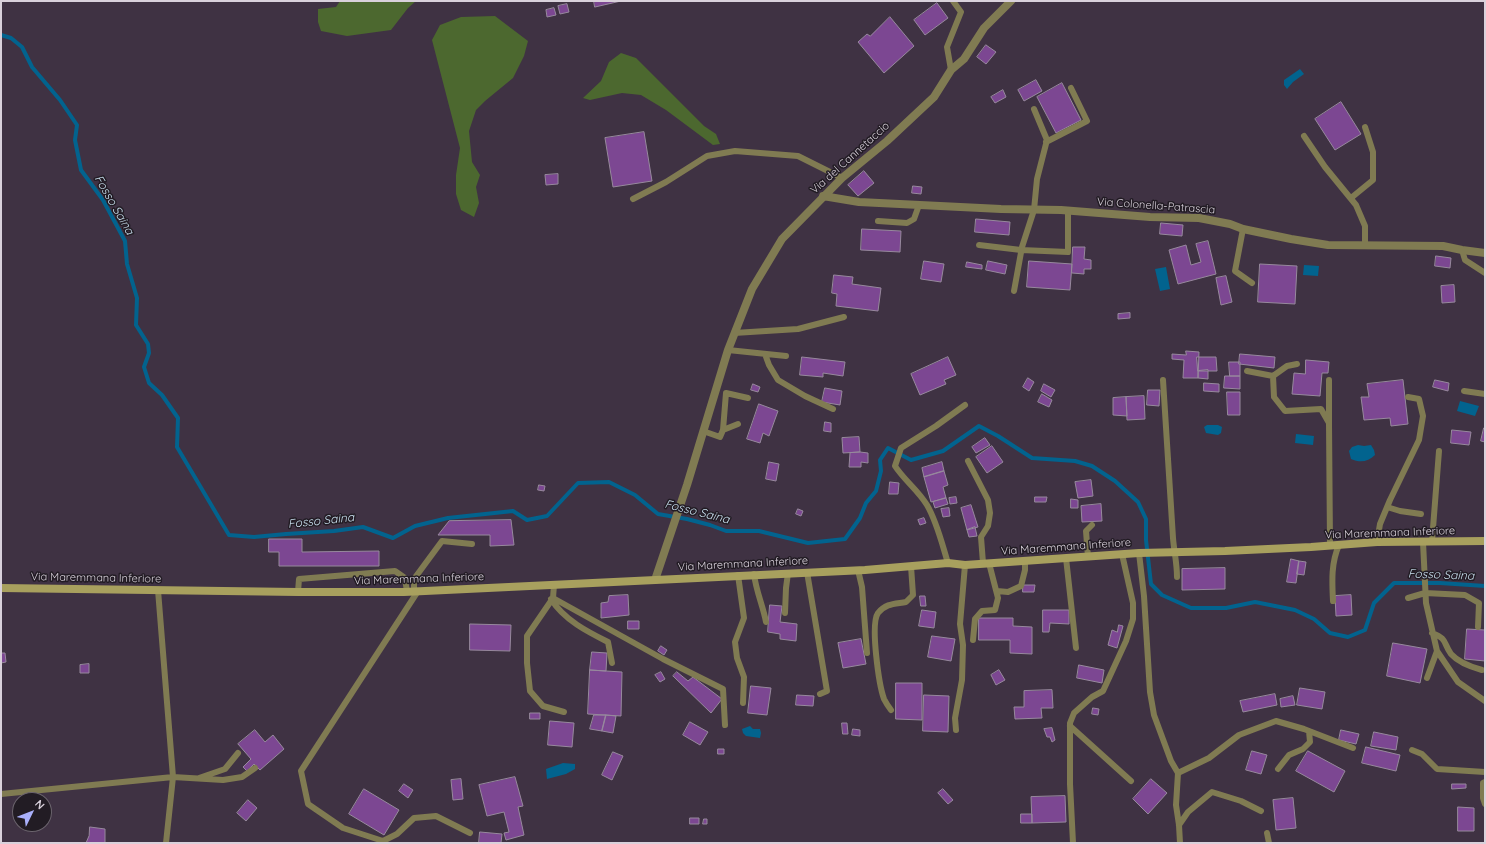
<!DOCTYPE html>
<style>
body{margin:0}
#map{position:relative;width:1486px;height:844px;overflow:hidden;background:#3f3243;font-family:Quicksand,sans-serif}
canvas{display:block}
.frame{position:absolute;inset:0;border:2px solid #d9d1db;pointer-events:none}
.north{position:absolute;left:12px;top:792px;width:40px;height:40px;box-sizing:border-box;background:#221c24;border:1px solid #6b646d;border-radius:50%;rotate:47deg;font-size:11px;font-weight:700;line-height:16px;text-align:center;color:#d9d1db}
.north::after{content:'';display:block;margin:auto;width:14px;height:18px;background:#aab0fb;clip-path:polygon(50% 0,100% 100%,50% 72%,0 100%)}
</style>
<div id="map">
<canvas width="1486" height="844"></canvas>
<div class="frame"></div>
<div class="north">N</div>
</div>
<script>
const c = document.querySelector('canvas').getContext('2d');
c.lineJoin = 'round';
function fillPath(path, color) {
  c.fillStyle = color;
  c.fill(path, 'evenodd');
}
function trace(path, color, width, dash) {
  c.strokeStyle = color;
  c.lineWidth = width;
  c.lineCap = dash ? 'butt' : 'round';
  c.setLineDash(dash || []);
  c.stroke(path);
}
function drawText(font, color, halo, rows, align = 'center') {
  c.font = font + ' Quicksand,sans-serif';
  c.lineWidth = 3;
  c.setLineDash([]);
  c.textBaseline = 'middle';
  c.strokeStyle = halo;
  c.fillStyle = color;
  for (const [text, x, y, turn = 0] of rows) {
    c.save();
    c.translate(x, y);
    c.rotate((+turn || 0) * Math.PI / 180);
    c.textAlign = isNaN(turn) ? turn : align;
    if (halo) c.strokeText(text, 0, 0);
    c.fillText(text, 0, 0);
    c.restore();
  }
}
fillPath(new Path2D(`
 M340,1H416L408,8L391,30L347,36L321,31L318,22V9L336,7Z
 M495,16L528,41L524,56L513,78L485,101L476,110L469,131L472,162L480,175L476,187L479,203L474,217L461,210L456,194V175L460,148L432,40L440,25L461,17Z
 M621,53L636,58L704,126L716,134L720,144L713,145L666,110L641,95L622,93L590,100L583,98L601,81L609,62Z`), '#4c682f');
fillPath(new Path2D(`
 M1300,69L1304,74L1293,82L1287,89L1284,85V80Z
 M1304,265L1319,266L1318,276L1303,275Z
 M1166,267L1170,289L1160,291L1155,269Z
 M1460,401L1479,406L1475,416L1457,411Z
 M1207,425H1218L1222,427L1221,433L1218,435L1206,433L1204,427Z
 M1296,434L1314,436L1313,445L1295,443Z
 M1358,445L1364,446L1371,445L1374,450L1375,455C1368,462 1360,463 1351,459L1349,451L1352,447Z
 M750,726L753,729H760L761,733L760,738L746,736L743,733L742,729Z
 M563,763L575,764V769L566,774L547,779L546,769Z`), '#02638e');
trace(new Path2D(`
 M1,35L11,38L22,47L32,67L60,100L77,125L75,140L81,170L103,200L125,241L127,264L137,298L136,325L148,344L149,353L144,367L149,383L162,395L178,418L177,447L229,535L254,537L286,534L334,531L363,527L393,538L415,526L448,518L513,511L527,520L547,516L578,483L609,482L635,495L658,514L687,519L710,525L726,531H759L808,543L845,539L860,518L866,503L876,491L881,471L880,460L888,448L911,460L943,451L979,426L998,436L1032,458L1075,461L1092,466L1115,481L1138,502L1146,519V540L1151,584L1162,595L1191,608H1226L1255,602L1295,610L1314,619L1330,633L1348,637L1365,630L1374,603L1394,583H1440L1485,586`), '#02638e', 4);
const building = new Path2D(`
 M594,1H621L595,7Z
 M937,3L948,18L925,35L914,20Z
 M567,4L569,12L560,14L558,6Z
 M554,8L556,15L547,17L546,10Z
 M890,17L914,46L884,73L858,42L867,34L870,36Z
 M986,45L996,52L986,64L977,57Z
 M1036,80L1042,91L1024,101L1018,90Z
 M1062,83L1081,120L1056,133L1037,97Z
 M1003,90L1006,97L995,103L991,97Z
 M1341,102L1361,134L1335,150L1315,119Z
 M644,132L652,181L613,187L605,138Z
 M864,171L874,183L858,196L848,185Z
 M558,174V184L546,185L545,175Z
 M913,186L922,187L921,194L912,193Z
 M976,219L1010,222L1009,235L975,232Z
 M1161,223L1183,225L1182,236L1160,234Z
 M862,229L901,231L900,252L861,250Z
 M1208,241L1216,274L1178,284L1169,250L1186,245L1191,265L1201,262L1196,244Z
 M1073,247H1085L1084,259L1091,260V269H1084V274L1072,273Z
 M1436,256L1451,258L1450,268L1435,266Z
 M924,261L944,264L941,282L921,279Z
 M988,261L1007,265L1005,274L986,270Z
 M1029,261L1072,264L1070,290L1027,287Z
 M967,262L982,265V269L966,267Z
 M1260,264L1297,266L1295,304L1258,302Z
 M834,275L853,277L852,284L881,288L878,311L836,306L837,294L832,293Z
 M1226,276L1232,302L1221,305L1216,278Z
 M1454,285L1455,302L1442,303L1441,286Z
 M1130,313V318L1118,319V314Z
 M1186,351L1199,352L1198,378H1183L1184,360L1172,359V354L1186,355Z
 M1240,354L1275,357L1274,368L1239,364Z
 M802,357L845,362L843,376L823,373V377L800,375Z
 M948,357L956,375L944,380L946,384L920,395L911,374Z
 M1197,357H1216L1217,371H1198Z
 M1306,360L1329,362L1328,373H1322L1320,396L1292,394L1294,373L1305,374Z
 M1229,362H1240V376H1230Z
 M1208,370V379L1198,378V371Z
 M1225,376H1240V389L1224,388Z
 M1028,378L1034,382L1029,391L1023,387Z
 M1403,380L1408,424L1391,426L1390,418L1364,420L1361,397H1369L1367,384Z
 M1435,380L1449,383L1448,391L1433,387Z
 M1204,383L1219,384V392L1204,391Z
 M753,384L760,387L758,392L751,390Z
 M1044,384L1055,390L1051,397L1041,391Z
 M825,388L842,391L840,405L822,402Z
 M1148,390H1160L1159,406L1147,405Z
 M1227,392H1240V415H1228Z
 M1042,394L1052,400L1049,407L1038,402Z
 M1144,396L1145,419L1127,420L1126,397Z
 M1126,397L1127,416L1113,415V398Z
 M759,404L778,411L769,436L763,433L760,443L747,439Z
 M825,422L831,423V432L824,431Z
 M1484,428H1485V442L1481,441Z
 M1452,430L1471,432L1469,445L1451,443Z
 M859,437L860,452L843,453L842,438Z
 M985,438L990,445L976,453L972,447Z
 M992,446L1003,462L987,473L976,457Z
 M860,452L868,453V463L861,462V467H849L850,453Z
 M769,462L779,464L776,481L766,479Z
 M942,462L944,471L924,477L922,468Z
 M944,471L948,485L943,487L946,498L931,502L924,477Z
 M1091,480L1093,496L1078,498L1075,482Z
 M890,482L899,483L898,494H889Z
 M539,485L545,486L544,491L538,490Z
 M956,497L957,503L950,504L949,498Z
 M1035,497H1047L1046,502H1035Z
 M946,498L948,504L935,508L933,502Z
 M1071,499L1078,500V508H1071Z
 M1101,504L1102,521L1082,522L1081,506Z
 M971,505L978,527L967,530L961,508Z
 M949,508L950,516L943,517L941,509Z
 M798,509L803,511L801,516L796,514Z
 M924,518L926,523L920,525L918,520Z
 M511,520L514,545L490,546V535H438L449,521Z
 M975,527L977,536L969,537L967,530Z
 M269,539H302V552L379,551V566H279V552H269Z
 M1291,559L1299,561L1296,583L1287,582Z
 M1299,561L1306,562L1304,575L1297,574Z
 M1225,568V589L1182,590V569Z
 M1023,585H1035L1034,592H1023Z
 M628,595L629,615L601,618V603L608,602L609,596Z
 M1351,595L1352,615L1336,616L1335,596Z
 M920,596H925L926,606H921Z
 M770,605L782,606L780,622L797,624L796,641L780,639V634L768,632Z
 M922,610L936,612L934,628L919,626Z
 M1043,610H1069V624L1050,623L1049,632H1043Z
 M979,618H1013V626L1032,627V654L1010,653V640H979Z
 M628,621H639V629H628Z
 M470,624L511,625L510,651L470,650Z
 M1119,625L1123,626L1117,648L1108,645L1112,630L1117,632Z
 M1467,629L1485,630V661L1465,659Z
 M932,636L955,639L951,661L928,657Z
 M861,639L866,664L843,668L838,643Z
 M1393,643L1427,649L1420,683L1387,676Z
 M661,646L667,650L664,655L658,651Z
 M592,652L607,653L606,671L590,670Z
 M1,653H5L6,662L1,663Z
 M89,664V673H80V665Z
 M1079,665L1104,670L1102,683L1077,678Z
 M590,670L622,672L621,716L588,714Z
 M999,670L1005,680L996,685L991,675Z
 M661,672L665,679L660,682L655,675Z
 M677,672L688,681L693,677L722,699L711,713L673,676Z
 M896,683H922V720L896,719Z
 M751,686L771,688L767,715L748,713Z
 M1300,688L1325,692L1322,709L1297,705Z
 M1052,690L1053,708H1041L1042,718L1015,719L1014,707H1024V691Z
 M1275,694L1277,705L1243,712L1240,701Z
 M797,695L814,696L813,706L796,705Z
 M924,695L949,696L948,732L923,731Z
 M1293,696L1295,705L1281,707L1280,699Z
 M1093,708L1099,709L1098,715L1092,714Z
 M530,713H540V719H530Z
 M594,715H606L602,731L590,729Z
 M606,715L616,716L613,733L602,731Z
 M550,721L574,723L572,747L548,745Z
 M690,722L708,732L700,745L683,735Z
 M842,723H847L848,734H843Z
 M1052,728L1055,740L1052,742L1050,737H1047L1044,729Z
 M853,729L860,730V736L852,735Z
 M255,730L265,742L273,735L284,749L260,770L254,764L247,771L243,767L251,759L238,744Z
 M1341,730L1359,734L1356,744L1339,740Z
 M1374,732L1398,737L1396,750L1371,746Z
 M1366,747L1400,755L1396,771L1362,763Z
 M718,749H724V754H718Z
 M1252,751L1267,755L1261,774L1246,770Z
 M1308,751L1345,771L1334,792L1296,771Z
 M613,752L623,756L612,780L602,775Z
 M515,777L523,806L518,807L524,835L506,840L504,833L509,832L504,812L487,816L479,785Z
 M461,779L463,799L453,800L451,780Z
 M1151,779L1167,793L1148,814L1133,799Z
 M404,784L413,790L408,798L399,791Z
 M1452,784H1466V788L1452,789Z
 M364,789L399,810L384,835L349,814Z
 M943,789L953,800L948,804L938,793Z
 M1065,796L1066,822L1032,823L1031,797Z
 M1293,798L1296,828L1276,830L1273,800Z
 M248,800L257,808L246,821L237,813Z
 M1458,807L1474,808V831H1458Z
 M1021,814H1032V823H1021Z
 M690,818H699V824H690Z
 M704,819H707V824H703Z
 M90,827L105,829V843H86L89,836Z
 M480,832L502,834L501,843H479Z`);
fillPath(building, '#7c4792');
trace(building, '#97899d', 1);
trace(new Path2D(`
 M951,70L947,47L961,12L953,1
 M1304,136L1325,167L1356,205L1365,226V246
 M1046,142L1087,121L1071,88
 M1351,198L1373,180V152L1365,127
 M633,199L666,182L707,156L735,151L798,156L842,178
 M878,221L907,223L914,219L919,205
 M1243,229L1235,271L1252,283
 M979,245L1021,250L1068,252V211
 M1462,250L1465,260L1485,273
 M1014,291L1022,247L1034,210L1037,179L1047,140L1034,109
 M734,333L798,329L844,317
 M728,350L786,356
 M765,354L769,365L778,380L805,396L833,409
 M1247,371L1273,376L1274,397L1285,411L1321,409L1329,423L1330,545
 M1273,376L1287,366L1297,364
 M1163,380L1173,538C1174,551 1177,563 1177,577
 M1329,380V423
 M1464,391L1485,394
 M723,430L726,393L748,398
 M703,431L720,437L723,430L738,424
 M968,461L988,500L990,513L988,526L981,537L983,563
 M1387,507L1400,511L1421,514
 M1432,541L1439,451
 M1377,542L1380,524L1390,500L1419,440L1423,416L1419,399L1408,397
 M1423,542L1426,603L1437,651L1458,682L1485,701
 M1139,553L1144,596L1150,692L1154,715L1171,761L1178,773L1176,805L1179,825L1180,843
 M1088,557L1086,531L1092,525
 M1066,558L1076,648
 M948,563C942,544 937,522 927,505C918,490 904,480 895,466L901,448L936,426L965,405
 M858,570L862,587L867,653
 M807,572L827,691L820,694
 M754,574C756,591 763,606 766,622
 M738,575L744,618L735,642L737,658L744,677L743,703
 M554,585L553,598L527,636V663L530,691L543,706L564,712
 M158,590L173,777L166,843
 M418,591L301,771L308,804L343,828L383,841L397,834L414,818L436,816L470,833
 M997,591L1008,592L1021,586L1025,570V560
 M298,592L299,579L395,571L405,578L407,592
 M414,592V579L442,541L472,544
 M553,598L663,659L723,689L725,725
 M1408,598L1425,593L1465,595L1479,603L1478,627
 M551,599C564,620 588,632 608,642L612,663
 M1333,601C1332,581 1331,563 1339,545
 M785,613L786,588L788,573
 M1432,633C1448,639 1443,643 1451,654C1459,663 1471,667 1482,670
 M973,640L975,619L982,611L995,610L998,598L989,563
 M1427,678L1437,651
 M891,710C888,706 886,703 884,699C879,685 870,624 878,613C886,603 895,604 906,602L913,595L911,566
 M1070,726L1131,781
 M956,730L955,718L962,680L963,645L960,624L965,565
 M1412,750L1422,754L1437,769L1485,772
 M1278,769L1289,755L1303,749L1310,742L1309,731
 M1178,773L1209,758L1239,735L1276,721L1304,729L1353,748
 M199,778L225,769L238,753
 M1485,782L1483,783V798L1485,804
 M1,794L173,777L223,780L242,777L255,768
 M1179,825L1188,812L1212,792L1241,801L1261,811
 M1267,833L1269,843
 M1073,843L1070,784V723L1074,713L1092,697L1103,691L1126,641L1133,619V603L1122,554`), '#807b52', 6);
trace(new Path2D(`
 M823,196L859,202L1001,209L1061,210L1150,217L1199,218L1230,224L1243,229L1291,239L1328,245L1443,246L1462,250L1485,253
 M655,580L687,485L728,350L752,289L782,239L842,178L887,141L934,97L951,70L964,59L984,28L1011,1`), '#807b52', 8);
trace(new Path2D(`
 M1,588L298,592H404L865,570L948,563L965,565L1139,553L1225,551L1311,547L1377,542L1485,541`), '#a8a05e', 8);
drawText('11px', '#d9d1db', '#221c24', [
 ["Via del Cannetaccio",850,158,-42],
 ["Via Colonella-Patrascia",1156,206,4],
 ["Via Maremmana Inferiore",1390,533,-2],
 ["Via Maremmana Inferiore",1066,547,-4],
 ["Via Maremmana Inferiore",743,564,-3],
 ["Via Maremmana Inferiore",96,578,1],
 ["Via Maremmana Inferiore",419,579,-2]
]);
drawText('italic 12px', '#c9dfee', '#221c24', [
 ["Fosso Saina",114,205,60],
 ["Fosso Saina",697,512,14],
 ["Fosso Saina",321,521,-6],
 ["Fosso Saina",1441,575,2]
]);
</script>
